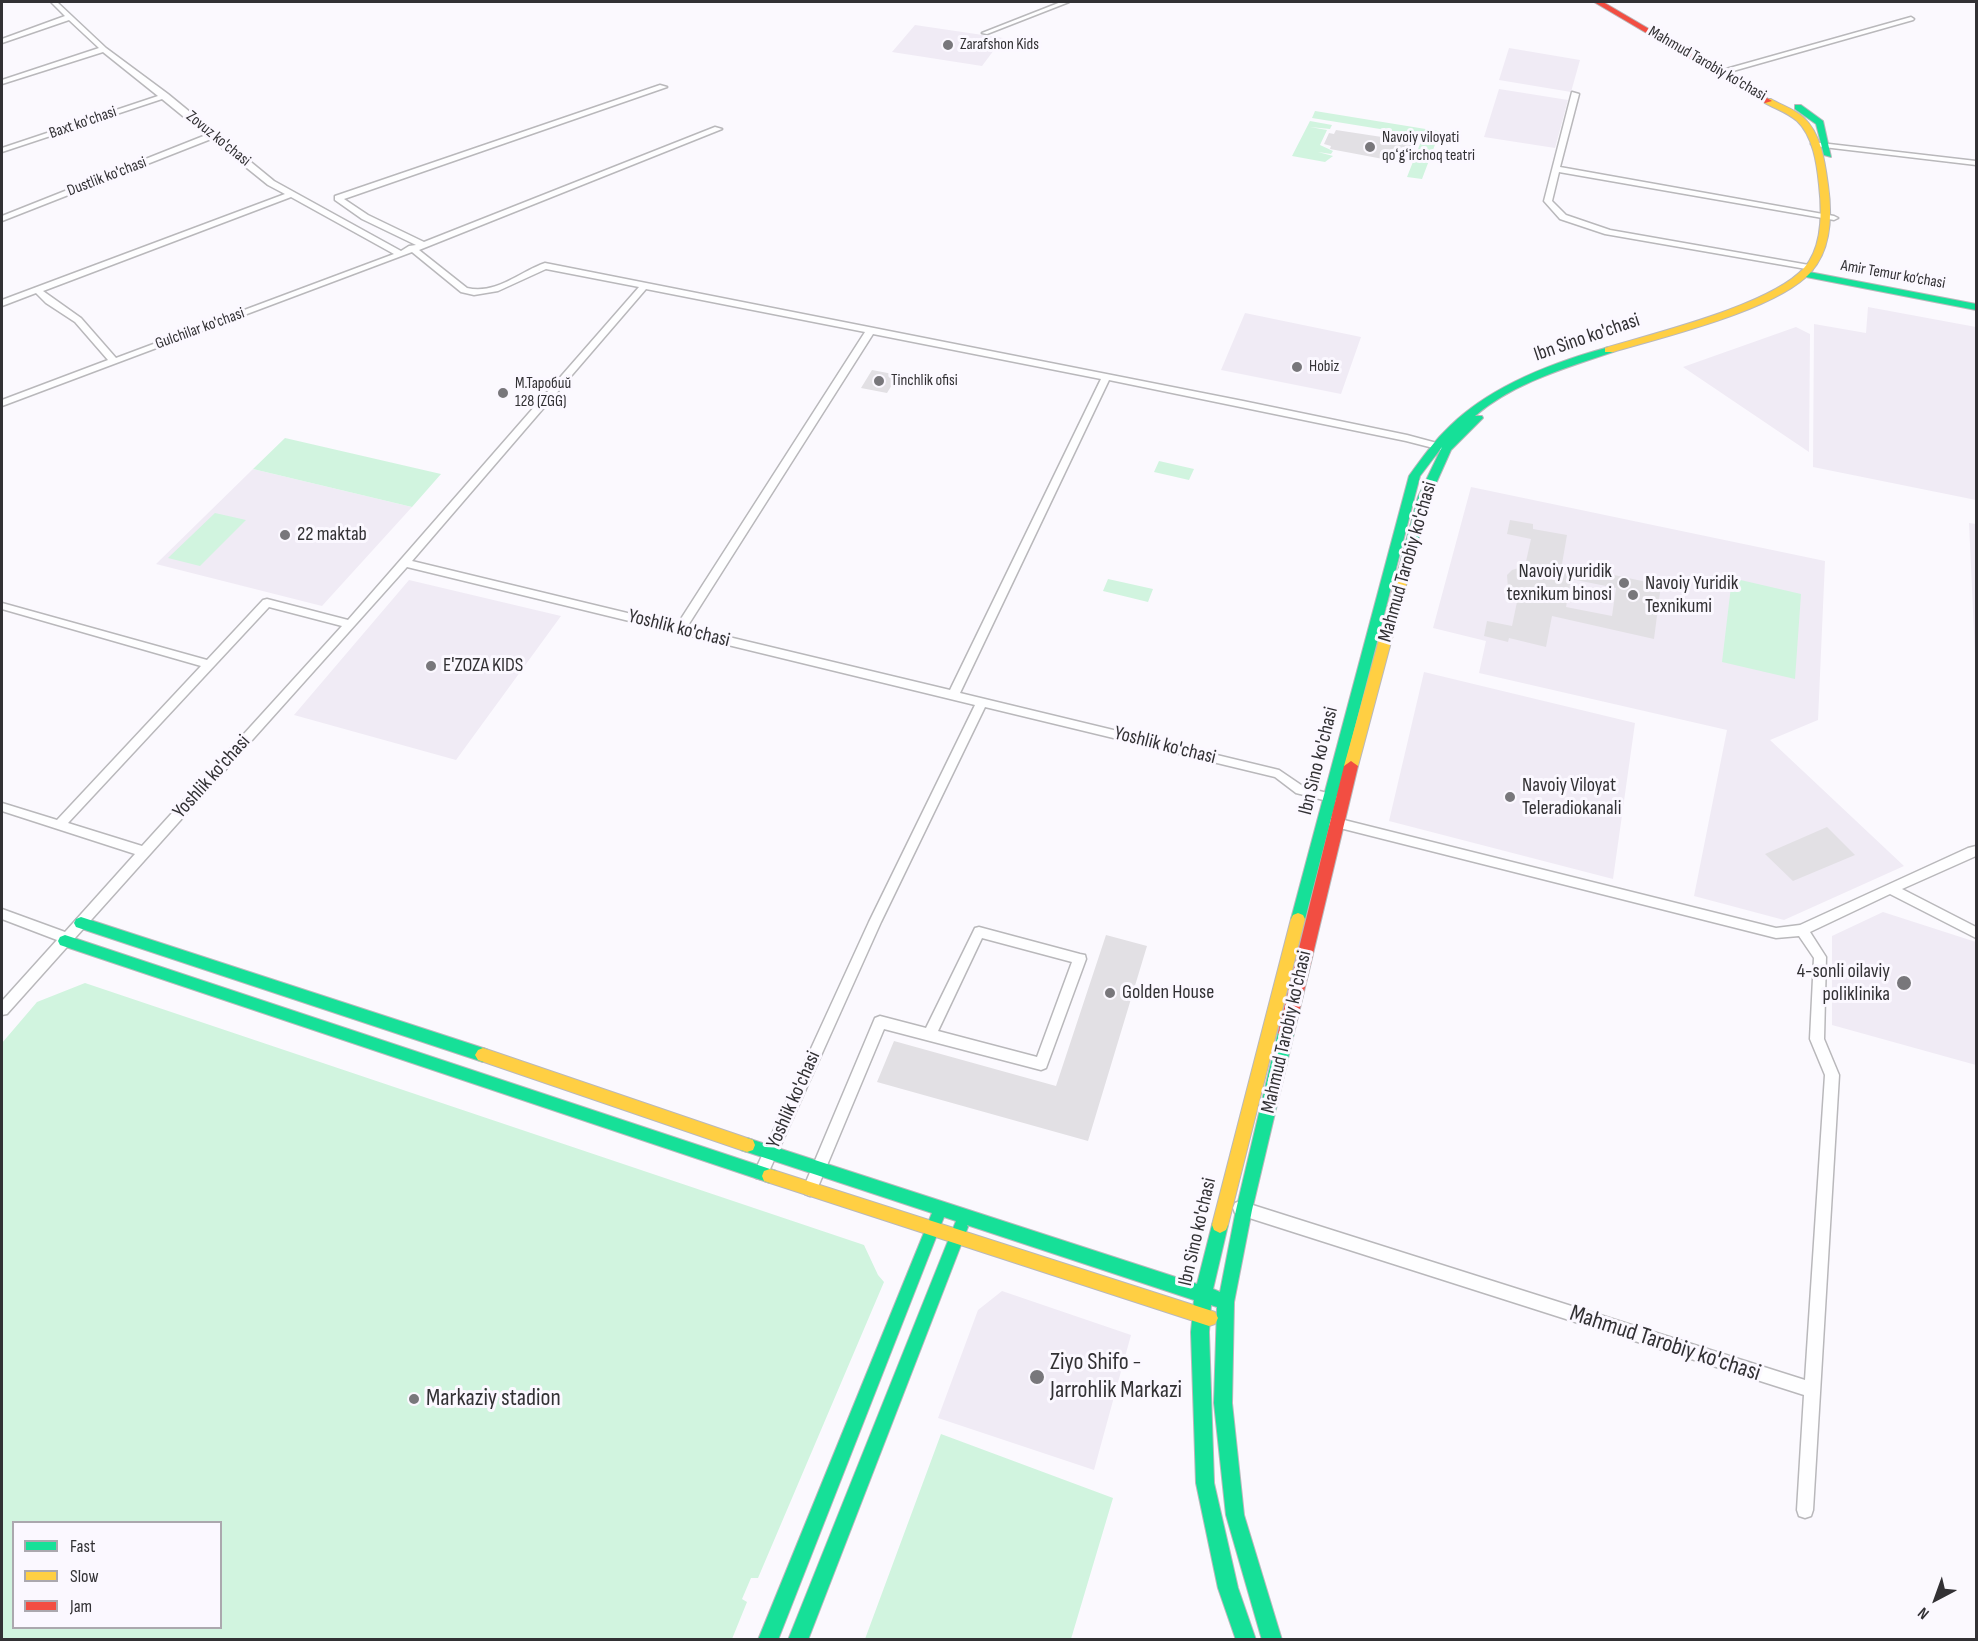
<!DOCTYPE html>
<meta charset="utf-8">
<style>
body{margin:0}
#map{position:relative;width:1978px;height:1641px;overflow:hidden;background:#fbf9fe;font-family:"Sofia Sans Condensed",sans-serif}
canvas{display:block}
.frame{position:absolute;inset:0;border:3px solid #323134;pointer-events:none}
.legend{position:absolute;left:12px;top:1521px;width:210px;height:108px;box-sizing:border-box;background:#fbf8ff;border:2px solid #aba8ae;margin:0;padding:8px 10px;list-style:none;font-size:18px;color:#323134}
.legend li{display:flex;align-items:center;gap:12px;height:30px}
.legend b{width:30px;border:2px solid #aba8ae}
.north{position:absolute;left:1906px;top:1569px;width:60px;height:60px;-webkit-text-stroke:4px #fbf8ff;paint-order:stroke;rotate:221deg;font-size:16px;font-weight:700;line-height:24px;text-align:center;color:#323134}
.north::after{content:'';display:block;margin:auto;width:21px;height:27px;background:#323134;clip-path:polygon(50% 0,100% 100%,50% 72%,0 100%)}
</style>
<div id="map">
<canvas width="1978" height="1641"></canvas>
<div class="frame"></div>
<ul class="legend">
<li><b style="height:8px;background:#16e098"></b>Fast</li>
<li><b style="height:8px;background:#ffcf43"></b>Slow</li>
<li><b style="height:8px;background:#f24e42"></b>Jam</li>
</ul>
<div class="north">N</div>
</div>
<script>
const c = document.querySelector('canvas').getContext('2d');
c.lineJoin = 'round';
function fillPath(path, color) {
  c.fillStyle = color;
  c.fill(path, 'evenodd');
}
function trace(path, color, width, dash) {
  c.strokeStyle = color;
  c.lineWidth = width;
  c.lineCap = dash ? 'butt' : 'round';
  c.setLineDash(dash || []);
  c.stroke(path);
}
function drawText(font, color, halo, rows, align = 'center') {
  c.font = font + ' "Sofia Sans Condensed",sans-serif';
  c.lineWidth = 6;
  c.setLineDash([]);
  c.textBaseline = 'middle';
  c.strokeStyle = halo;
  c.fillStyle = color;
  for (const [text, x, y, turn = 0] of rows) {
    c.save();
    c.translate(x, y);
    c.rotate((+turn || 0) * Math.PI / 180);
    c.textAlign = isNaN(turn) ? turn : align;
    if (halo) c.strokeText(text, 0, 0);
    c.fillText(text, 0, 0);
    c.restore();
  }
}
fillPath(new Path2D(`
 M915,25L1003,38L982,66L892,52Z
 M1509,48L1580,60L1571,92L1499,80Z
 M1499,89L1568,100L1555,148L1484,137Z
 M1868,307L1976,327V500L1813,467L1814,324L1866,333Z
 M1245,313L1361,337L1341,394L1221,370Z
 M1796,327L1810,334L1809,452L1683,367Z
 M253,469L412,507L322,606L156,564Z
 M1471,487L1825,561L1818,720L1770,740L1904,866L1784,920L1694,896L1727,730L1479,673L1486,641L1433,628Z
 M1969,523L1976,524V676Z
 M409,580L561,616L456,760L294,715Z
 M1424,672L1635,723L1613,879L1389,821Z
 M1883,912L1976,942V1065L1832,1025V936Z
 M1002,1291L1131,1335L1094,1470L938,1418L978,1310Z`), '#f0ebf5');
fillPath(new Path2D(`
 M1315,111L1444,132L1442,139L1312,118Z
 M1310,121L1332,125L1330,129L1310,127L1327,130L1320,145L1333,151L1331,154L1318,152L1333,156L1325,162L1292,156Z
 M1422,139L1436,142L1422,179L1407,177Z
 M285,438L441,474L412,507L253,469Z
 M1159,461L1194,469L1189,480L1154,472Z
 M215,513L246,520L200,566L168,558Z
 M1732,578L1801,594L1795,679L1722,662Z
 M1108,579L1153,589L1148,602L1103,591Z
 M85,983L864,1245L878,1275L884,1282L758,1578H751L742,1599L747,1602L732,1639H2V1043L37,1002ZM14,1522H220V1628H14Z
 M941,1434L1113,1498L1071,1639H865Z`), '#d1f4df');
fillPath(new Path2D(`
 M1336,130L1408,141L1406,144L1411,145L1406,159L1401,158L1399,162L1330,149L1331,146L1324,144L1329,133L1334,134Z
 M872,370L898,375L887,393L861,388Z
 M1510,520L1533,524V532V529L1567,535L1562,564L1661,585L1654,639L1552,616L1546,647L1509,638L1508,642L1484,636L1487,621L1512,626L1518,597L1508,588L1507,575L1512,570L1525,566L1531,539L1507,534ZM1571,579L1616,588L1612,616L1566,607Z
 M1827,827L1855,855L1793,881L1765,854Z
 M1106,935L1147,946L1088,1141L877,1082L894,1041L1056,1086Z`), '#e2e0e4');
const street = new Path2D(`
 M51,2H57L106,48L168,94L274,181L401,251L409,246L416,245L362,219L335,200V196L660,85L667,87L344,199L368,215L424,242L715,127L722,129L419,250L467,288C496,295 519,272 545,263L1243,401L1407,435L1448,446V450L1445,451L1406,441L1109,380L960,693L1279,770L1304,787L1339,796L1341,799L1339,802L1335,803L1296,793L1275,777L985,707L881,922L766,1178L761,1179L756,1178L754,1173L869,922L975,705L407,567L7,1014L2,1015V1001L57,940L2,919V909L65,932L135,854L2,811V803L57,820L201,666L2,609V603L207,660L263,600L267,599L348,620L639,287L546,269L498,291L474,295L461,292L412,252L2,406V400L108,360L75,322L46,303L36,293L2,306V300L285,194L268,185L211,139L2,221V216L206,135L162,99L2,152V148L158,96L103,52L2,84V80L99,48L69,20L2,43V39L65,16ZM291,197L394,254L116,358L81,318L43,291ZM646,289L865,332L677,625L412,561ZM873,334L1101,379L950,690L687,627ZM269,607L342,626L142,846L68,823Z
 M1061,2H1069L987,34L982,33Z
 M1911,17L1914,19L1913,20L1733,71L1726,69Z
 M1572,92L1579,94L1560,167L1834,216L1838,218L1834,220L1559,172L1552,201L1566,215L1610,230L1809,265L1812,266V270L1605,234L1560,219L1544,201Z
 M1812,142L1976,161V165L1815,146L1811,144Z
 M1328,816L1776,928L1800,925L1968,848L1976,846V856L1902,889L1976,927V938L1890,894L1810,932L1826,957L1824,1039L1839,1075L1813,1510L1811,1516L1805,1518L1799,1516L1797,1510L1804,1395L1240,1215L1235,1213L1233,1208L1235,1203L1240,1201L1805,1380L1825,1075L1810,1039L1814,958L1799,936L1776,938L1324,824L1322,821L1324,818Z
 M979,927L1080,954L1085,955L1086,959L1046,1068L1041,1070L884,1029L815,1194L810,1196L805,1194L803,1189L875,1018L880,1016L926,1028L975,928ZM982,938L1072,962L1037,1057L938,1031Z`);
const fast = new Path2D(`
 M1795,105H1801L1823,121L1831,157L1824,155L1816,124L1795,109Z
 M1804,271L1976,304V310L1801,276L1799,274Z
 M1609,347L1614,350L1613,352C1566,368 1513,383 1475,416H1482L1483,418L1451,450L1430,497L1408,578L1402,582L1396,578L1418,497L1442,447L1420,476L1305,919L1303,923H1293L1291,919L1409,476C1422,458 1434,441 1450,426C1492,385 1554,362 1609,347Z
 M81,917L483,1048L488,1050L491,1055L488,1060L483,1062L76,927L74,923L76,919Z
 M65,935L770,1169L776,1171L778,1176L776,1181L770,1183L60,945L58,941L60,937Z
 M1286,1027L1291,1028L1294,1033L1252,1210L1234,1302L1232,1403L1244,1515L1282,1640H1262L1226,1515L1214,1403L1217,1307L1211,1305L1209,1332L1214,1483L1238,1588L1256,1640H1236L1218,1588L1196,1483L1191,1332L1194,1300L967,1225L968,1227L808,1640H788L956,1221L944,1217L778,1640H758L932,1213L741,1150L739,1145L741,1140L747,1138L1197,1284L1212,1225L1214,1220L1220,1217L1226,1220L1228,1225L1213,1289L1220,1292L1236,1210L1278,1033L1281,1028Z`);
const slow = new Path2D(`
 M1765,99H1771C1781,105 1794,109 1803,117C1821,133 1825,162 1828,185C1832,213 1832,249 1811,272C1777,310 1663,337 1613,352H1605V348C1655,333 1771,305 1804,268C1823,247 1822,211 1819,185C1817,164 1813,136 1797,121C1788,113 1776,109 1765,103Z
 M1402,574L1408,578L1358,766L1351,771L1344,766L1396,578Z
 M1298,913L1303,915L1305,919L1228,1225L1226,1230L1220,1233L1214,1230L1212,1225L1291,919L1293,915Z
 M483,1048L747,1138L753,1140L755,1145L753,1150L747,1152L478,1060L475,1055L478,1050Z
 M770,1169L1209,1310L1215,1312L1218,1318L1215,1324L1209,1326L770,1183L764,1181L762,1176L764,1171Z`);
const jam = new Path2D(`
 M1594,2H1603L1772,101L1765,103Z
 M1351,761L1358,766L1294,1033L1291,1038L1286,1039L1281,1038L1278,1033L1344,766Z`);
trace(street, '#b9b8bb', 3);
trace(fast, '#b9b8bb', 2);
trace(slow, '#b9b8bb', 2);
trace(jam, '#b9b8bb', 2);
fillPath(street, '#fefeff');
fillPath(fast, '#16e098');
fillPath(slow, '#ffcf43');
fillPath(jam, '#f24e42');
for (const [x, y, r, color] of [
 [948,45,6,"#78777b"],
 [1370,147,6,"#78777b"],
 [1297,367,6,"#78777b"],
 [879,381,6,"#78777b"],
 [503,393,6,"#78777b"],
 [285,535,6,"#78777b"],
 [1624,583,6,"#78777b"],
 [1633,595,6,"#78777b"],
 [431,666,6,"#78777b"],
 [1510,797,6,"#78777b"],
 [1904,983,8,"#78777b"],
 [1110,993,6,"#78777b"],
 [1037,1377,8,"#78777b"],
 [414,1399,6,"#78777b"]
]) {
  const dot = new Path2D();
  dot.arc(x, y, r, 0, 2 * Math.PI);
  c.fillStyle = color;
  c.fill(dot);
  trace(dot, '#fbf8ff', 2);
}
drawText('16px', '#323134', '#fbf8ff', [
 ["Zarafshon Kids",960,45],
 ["Navoiy viloyati",1382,138],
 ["qoʻgʻirchoq teatri",1382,156],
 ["Hobiz",1309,367],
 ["Tinchlik ofisi",891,381],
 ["М.Таробий",515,384],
 ["128 (ZGG)",515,402]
], 'left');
drawText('16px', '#323134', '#fbf8ff', [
 ["Mahmud Tarobiy ko'chasi",1707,64,30],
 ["Baxt ko'chasi",83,123,-19],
 ["Zovuz ko'chasi",218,139,39],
 ["Dustlik ko'chasi",107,177,-21],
 ["Amir Temur ko‘chasi",1893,275,10],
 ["Gulchilar ko'chasi",200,329,-20]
]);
drawText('20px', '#323134', '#fbf8ff', [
 ["Ibn Sino ko'chasi",1587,338,-19],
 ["Mahmud Tarobiy ko'chasi",1408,562,-74],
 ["Yoshlik ko'chasi",679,629,14],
 ["Yoshlik ko'chasi",1165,746,14],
 ["Ibn Sino ko'chasi",1319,761,-76],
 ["Yoshlik ko'chasi",212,777,-48],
 ["Mahmud Tarobiy ko'chasi",1287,1032,-77],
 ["Yoshlik ko'chasi",794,1100,-66],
 ["Ibn Sino ko'chasi",1198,1232,-77]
]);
drawText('20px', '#323134', '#fbf8ff', [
 ["22 maktab",297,535],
 ["Navoiy yuridik",1612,572,"right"],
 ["texnikum binosi",1612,595,"right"],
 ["Navoiy Yuridik",1645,584],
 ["Texnikumi",1645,607],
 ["E'ZOZA KIDS",443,666],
 ["Navoiy Viloyat",1522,786],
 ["Teleradiokanali",1522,809],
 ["4-sonli oilaviy",1890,972,"right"],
 ["poliklinika",1890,995,"right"],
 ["Golden House",1122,993]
], 'left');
drawText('24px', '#323134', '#fbf8ff', [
 ["Mahmud Tarobiy ko'chasi",1665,1344,18]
]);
drawText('24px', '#323134', '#fbf8ff', [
 ["Ziyo Shifo -",1050,1363],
 ["Jarrohlik Markazi",1050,1391],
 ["Markaziy stadion",426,1399]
], 'left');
</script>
